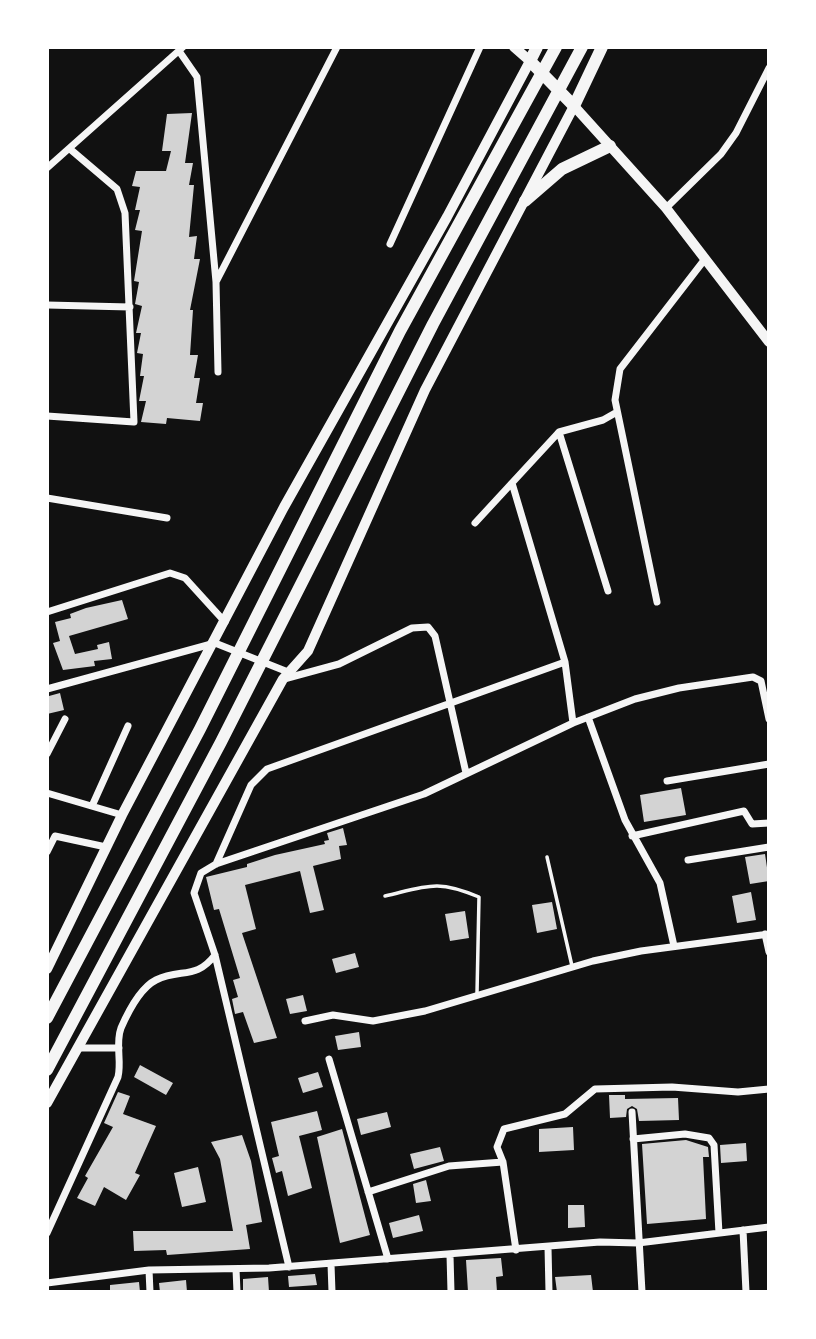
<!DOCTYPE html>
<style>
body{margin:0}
#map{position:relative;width:816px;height:1339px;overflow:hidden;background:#111;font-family:Raleway,sans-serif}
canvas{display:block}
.frame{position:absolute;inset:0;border:49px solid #fff;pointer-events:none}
</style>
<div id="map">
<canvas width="816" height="1339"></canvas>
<div class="frame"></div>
</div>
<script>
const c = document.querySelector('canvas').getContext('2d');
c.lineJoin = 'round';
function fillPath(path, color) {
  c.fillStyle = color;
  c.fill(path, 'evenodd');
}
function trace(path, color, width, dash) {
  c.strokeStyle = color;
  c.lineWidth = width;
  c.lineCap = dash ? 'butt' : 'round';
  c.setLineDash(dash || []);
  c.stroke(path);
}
fillPath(new Path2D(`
 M192,113L185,163H193L189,185H194L189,237L197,236L194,259H200L190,310H193L190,355H198L194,378H200L196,403H203L200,421L167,418L166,424L141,422L146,401H139L144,376H140L143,354L137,353L141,333H136L142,306L135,304L139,282L134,281L142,231L135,230L140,210H135L140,187L132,186L136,171H166L171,151H162L167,114Z
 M122,600L128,619L69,636L75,654L98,649L97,645L109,642L112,659L94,661L95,666L63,670L53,643L60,641L55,622L71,618L70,614L86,608Z
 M60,693L64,710L47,714L49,696Z
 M681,788L686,815L644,822L640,795Z
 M343,828L347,845L339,846L341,859L313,866L324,910L310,913L300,871L245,885L256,929L242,933L277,1038L254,1043L243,1012L235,1014L232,999L238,997L233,980L240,978L219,909L214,910L206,877L247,867V864L275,855L325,844L324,841L329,840L327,833Z
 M765,854L769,881L750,884L745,857Z
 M751,892L756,920L737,923L732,896Z
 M552,902L557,929L537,933L532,905Z
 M465,911L469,938L450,941L445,914Z
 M355,953L359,967L336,973L332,959Z
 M303,995L307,1011L290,1014L286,999Z
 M359,1032L361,1047L338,1050L335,1036Z
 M140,1065L173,1083L166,1095L134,1077Z
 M318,1072L323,1087L303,1093L298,1078Z
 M118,1092L130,1096L123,1114L156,1126L135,1173L140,1175L126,1200L104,1187L95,1206L77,1198L88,1178L85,1176L113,1127L104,1123Z
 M609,1095H625V1099L678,1098L679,1120L639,1121L637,1109L632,1106L627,1109L626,1117L610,1118Z
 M317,1111L322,1130L299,1136L312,1188L288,1196L282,1171L276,1173L272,1158L279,1156L271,1122Z
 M387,1112L391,1127L361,1135L357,1119Z
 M573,1127L574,1150L539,1152V1129Z
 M342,1129L370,1235L340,1243L317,1137Z
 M242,1135L251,1161L262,1222L246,1225L250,1249L167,1255L166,1250L134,1251L133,1231H233L220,1159L211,1142Z
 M686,1140L708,1147L709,1157H703L706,1219L647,1224L642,1144Z
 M746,1143L747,1161L721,1163L720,1145Z
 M440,1147L444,1161L414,1169L410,1154Z
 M198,1167L206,1202L182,1207L174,1173Z
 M426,1180L431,1201L416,1203L413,1184Z
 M568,1205H584L585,1227L568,1228Z
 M419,1215L423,1231L393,1238L389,1223Z
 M501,1258L503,1276L496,1277L497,1292H468L466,1260Z
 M315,1274L317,1285L289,1287L288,1276Z
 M591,1275L593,1292H557L555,1277Z
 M268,1277L269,1292H243V1279Z
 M186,1280L187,1292H160L159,1283Z
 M139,1282L140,1292H110V1285Z`), '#d3d3d3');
trace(new Path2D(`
 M547,857L572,966
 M385,896C427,886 437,879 479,897L477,993`), '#f5f5f5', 3.5);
trace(new Path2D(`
 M179,51L197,77L216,282L337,47
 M47,168L183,47
 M666,208L721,154L736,133L769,68
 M390,244L480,47
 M216,282L218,372
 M47,305L130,307
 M47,416L134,422L125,213L117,189L70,149
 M559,432L608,591
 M512,483L565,662L573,723
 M47,498L167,518
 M475,523L559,432L603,420L617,412
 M657,602L615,400L620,369L705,259
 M47,612L170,573L185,578L225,622
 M284,679L339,664L412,628L428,627L435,636L466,773
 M47,689L215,643L288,672
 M588,717L625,820L660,883L674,946
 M47,754L65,719
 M667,781L769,764
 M47,793L122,815
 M92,806L128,726
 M632,836L744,811L752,824L769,823
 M47,852L55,836L106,847
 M688,860L769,847
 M216,864L251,785L267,769L565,662
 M765,934L769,952
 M305,1021L333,1015L373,1021L425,1011L593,961L641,951L769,934
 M77,1048H119
 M329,1059L388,1259
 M632,1112L642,1292
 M633,1139L685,1134L709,1138L714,1145L719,1233
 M368,1192L449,1166L503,1162
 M743,1230L746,1292
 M47,1233L118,1077C122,1061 115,1044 121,1028C128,1012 140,988 156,980C181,968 196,980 215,955
 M548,1247L549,1292
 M516,1250L503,1162L497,1147L504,1129L565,1114L595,1089L672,1087L738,1092L769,1089
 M450,1255L451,1292
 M331,1264L332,1292
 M289,1267L215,955L194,893L201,873L216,864L424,794L573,723L635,699L679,688L753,677L761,681L769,719
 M236,1269L237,1292
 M149,1270L150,1292
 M47,1283L149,1270L269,1268L600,1242L638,1243L769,1227`), '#f5f5f5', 7);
trace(new Path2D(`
 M47,969L122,815L284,507L447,217L530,61
 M47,1103L283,679L308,651L425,390L574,106`), '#f5f5f5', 10);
trace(new Path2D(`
 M514,47L530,61
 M574,106L666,208L769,342`), '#f5f5f5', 10);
trace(new Path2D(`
 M537,47L530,61L574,106L602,47
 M525,201L562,169L610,146
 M47,1018L200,729L400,331L556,47
 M47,1070L221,742L433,324L582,47`), '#f5f5f5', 12);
</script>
